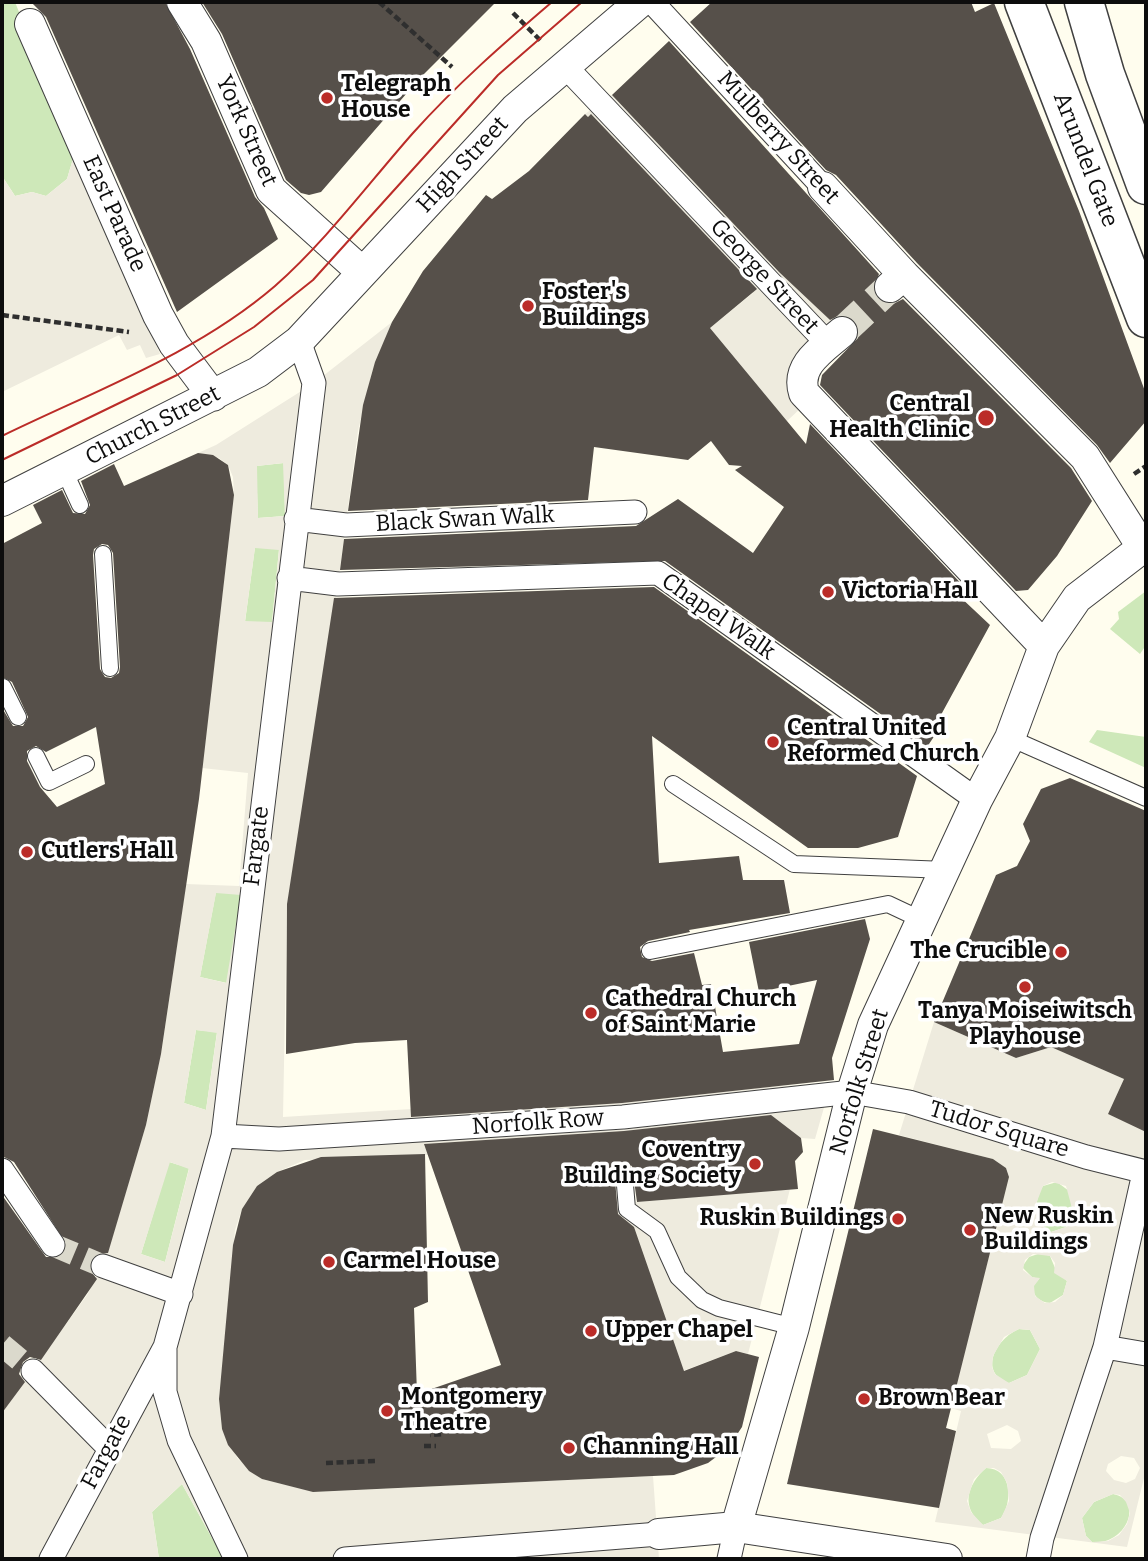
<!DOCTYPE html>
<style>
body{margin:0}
#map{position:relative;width:1148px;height:1561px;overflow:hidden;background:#fffdee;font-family:Bitter,serif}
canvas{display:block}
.frame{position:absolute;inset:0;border:4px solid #0d0d0d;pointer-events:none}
</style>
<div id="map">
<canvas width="1148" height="1561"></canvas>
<div class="frame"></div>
</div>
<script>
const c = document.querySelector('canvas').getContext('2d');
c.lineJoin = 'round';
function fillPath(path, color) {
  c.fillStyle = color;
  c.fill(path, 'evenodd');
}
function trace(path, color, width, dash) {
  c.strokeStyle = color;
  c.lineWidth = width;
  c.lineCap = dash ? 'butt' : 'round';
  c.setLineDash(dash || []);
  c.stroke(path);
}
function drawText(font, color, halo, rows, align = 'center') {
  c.font = font + ' Bitter,serif';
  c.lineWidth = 7;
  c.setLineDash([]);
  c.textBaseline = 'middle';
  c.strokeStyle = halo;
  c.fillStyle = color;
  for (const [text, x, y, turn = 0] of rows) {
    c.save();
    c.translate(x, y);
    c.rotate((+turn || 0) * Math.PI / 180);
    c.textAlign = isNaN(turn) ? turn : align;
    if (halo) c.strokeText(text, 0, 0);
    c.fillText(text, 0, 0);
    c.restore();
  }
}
fillPath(new Path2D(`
 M2,2H15L75,152L67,179L46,196L32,192L15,196L2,176Z
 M284,463L285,516L258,518L256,466Z
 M255,547L279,549L272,622H245Z
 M1146,591V645L1140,654L1110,629L1119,619L1118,612Z
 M1097,730L1146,737V768L1089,742Z
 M216,892L241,894L227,983L200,977Z
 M196,1030L217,1032L206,1110L184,1103Z
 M169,1162L189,1168L165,1262L141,1254Z
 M1057,1182L1069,1191L1073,1212L1066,1227L1051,1232C1034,1223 1033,1201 1043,1186Z
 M1041,1253L1050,1256L1055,1268L1067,1281L1063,1295L1050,1303C1040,1302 1033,1297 1033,1286L1039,1279L1032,1277L1022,1267L1029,1257Z
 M1019,1329L1030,1330L1040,1349L1027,1375L1009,1383C977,1372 997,1338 1019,1329Z
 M986,1468C1012,1468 1013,1502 1001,1518L983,1525C960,1507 967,1485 986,1468Z
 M182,1484L223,1558L159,1559L152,1512Z
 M1113,1494C1145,1500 1126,1546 1092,1542L1086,1536L1082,1518L1094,1502Z`), '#cee8b9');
fillPath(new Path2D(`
 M613,94L758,249L832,322L802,407L787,421L710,328L753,293V284L585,114Z
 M75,152L160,354L146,358L140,345L127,350L119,335L2,392V176L15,196L32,192L46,196L67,179Z
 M392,322L372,372L358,431L338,584L287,905L283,1117L831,1083L815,1139L801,1138L790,1130L634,1183L636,1202L790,1189L748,1354L736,1351L656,1381L617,1226L614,1147L305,1160L277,1172L257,1186L242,1209L235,1230L219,1399L222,1429L238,1459L262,1479L315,1492L653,1476L659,1559H213L223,1557L182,1484L152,1512L159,1559H2V1413L87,1295L107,1255L146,1125L162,1048L186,884L239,886L248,773L202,768L234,495L233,477L228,465L219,458L198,453L216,445L314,383ZM283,463L285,516L258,518L257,466ZM255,548L279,550L272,622L245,621ZM216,893L241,895L226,983L200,977ZM196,1030L217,1033L206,1110L184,1103ZM170,1162L189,1169L165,1262L141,1254Z
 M934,1022L1016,1058L1051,1047L1124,1079L1108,1114L1146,1131V1470L1127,1547L935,1522L961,1411L951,1408L954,1394L1009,1177L1006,1168L993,1159L899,1135ZM1052,1182L1066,1186L1073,1212L1066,1227L1051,1232L1041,1224L1036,1204L1043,1186ZM1033,1254L1050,1256L1055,1263L1054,1273L1067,1281L1063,1295L1055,1302L1045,1303L1035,1296L1034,1286L1040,1278L1032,1277L1023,1270L1025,1260ZM1019,1329L1030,1330L1040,1349L1027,1375L1009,1383L995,1374L992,1367L993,1356L1004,1337ZM1007,1425L1018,1431L1021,1441L1011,1449L991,1448L987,1434ZM1121,1456L1134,1458L1140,1468L1135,1479L1126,1483L1114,1480L1106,1471L1108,1464ZM986,1468H994L1001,1472L1007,1483L1009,1501L1001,1518L983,1525L971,1512L967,1501L974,1479ZM1113,1494L1120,1495L1126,1502L1130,1513L1127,1524L1119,1535L1108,1541L1092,1542L1086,1536L1082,1518L1094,1502Z`), '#eeebde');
fillPath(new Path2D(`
 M31,2H165L190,49L255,197L264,208L278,239L177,312L46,17Z
 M202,2H496L420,78L321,192L309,195L301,193L286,180L222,34Z
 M712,2H971L975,12L994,3L1079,211L1146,394V421L1110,463L1097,445L917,263L836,175L826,170L690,22Z
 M669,41L879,274L873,290L877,299L893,304L903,299L1071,468L1092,501L1057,556L1028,590L1016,591L820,385L822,375L858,338L856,321L840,315L830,320L779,272L612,95Z
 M585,114L588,117L591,114L757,289L710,328L806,444L810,424L970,593L957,594L990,625L936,724L939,729L927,747L665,561L340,570L344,539L636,526L678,499L753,553L784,507L735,470L742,466L729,465L711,441L688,460L594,447L588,500L348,511L363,405L375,362L392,322L423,271L486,195L492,199L529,171Z
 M198,453L213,455L228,465L234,495L199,799L161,1054L146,1125L108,1253L95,1255L90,1262L89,1269L97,1279L41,1360L30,1357L23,1362L19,1374L25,1382L2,1413V1195L46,1257H60L67,1245L14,1162L2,1156V708L13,726H23L28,717L12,682L2,677V544L42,523L33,505L62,490L73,513L85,514L90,505L81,481L114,464L124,486ZM102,544L108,545L113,553L120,667L119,673L111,678L105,677L100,669L93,555L94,549ZM96,727L105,784L57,807L40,787L27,761V751L36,746L46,752Z
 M654,587L917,776L898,837L858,848H808L652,736L659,863L739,856L743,880H784L790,913L689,930L690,932L648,941L640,947L642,957L652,961L694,953L702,985L711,984L723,1052L799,1044L817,980L759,992L749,942L865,919L870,939L832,1058L834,1080L622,1103L411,1117L407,1040L355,1043L286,1054L287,904L334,598Z
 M1070,778L1146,811V1132L1108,1114L1124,1079L1051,1047L1016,1058L934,1022L996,875L1017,866L1030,841L1023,824L1041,789Z
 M771,1115L801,1138L803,1152L795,1161L798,1189L637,1202L632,1166L622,1163L614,1169L618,1214L634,1227L684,1371L736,1351L759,1357L742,1427L728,1448L708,1463L674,1475L313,1492L262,1479L249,1471L228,1445L222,1429L219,1399L233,1245L242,1209L257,1186L277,1172L321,1157L425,1154L428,1302L414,1308L417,1394L501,1365L424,1144L624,1131Z
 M873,1129L993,1159L1006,1168L1009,1177L946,1428L956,1431L939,1508L787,1484Z`), '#56504a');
trace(new Path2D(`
 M53,1245L103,1266
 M2,1345L33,1371`), '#dbd9cc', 23, [23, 11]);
trace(new Path2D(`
 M842,332L890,287`), '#dbd9cc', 30, [30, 15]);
const service = new Path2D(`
 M64,470L80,505
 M103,554L110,668
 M3,687L18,717
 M1010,738L1146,798
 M36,756L49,782L86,764
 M673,784L794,864L946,870
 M650,951L888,904L922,920
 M624,1173L627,1209L657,1231L678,1277L702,1300L719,1308L794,1327`);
const pedestrian = new Path2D(`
 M652,2L823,187
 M565,66L828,344
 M296,519L346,525L635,512
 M289,578L338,584L658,573L977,800
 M223,1136L279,1139L623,1117L852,1092L909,1102L1086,1157L1146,1172
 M2,1170L53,1245
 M103,1266L181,1294
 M1105,1347L1146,1354
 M165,1350V1392L179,1440L236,1559
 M33,1371L109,1448
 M51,1559L165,1347L223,1136L314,383L299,341
 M345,1559L659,1534
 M729,1559L736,1527
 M1038,1559L1042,1538L1105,1347L1144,1173`);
const minor = new Path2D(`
 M182,2L206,41L271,190L362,272
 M30,24L158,315L174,344L213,396
 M823,187L904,275
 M890,287L904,275L1085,457L1142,547
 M842,332C823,349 795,365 804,393L1044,646
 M2,501L258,372L299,341L515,109L640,2
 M736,1527L794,1327L852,1092L873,1025L977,800L1010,738L1044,646L1077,598L1146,545
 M659,1534L736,1527L947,1559`);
const tertiary = new Path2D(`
 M1024,2L1146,318
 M1084,2L1105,74L1146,185`);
trace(service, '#404040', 18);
trace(pedestrian, '#404040', 25);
trace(minor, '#404040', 32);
trace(tertiary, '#404040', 41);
trace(new Path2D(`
 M379,2L452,67
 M513,13L542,42
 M2,315L129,332
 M1134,474L1146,466
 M430,1429L443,1428V1434L430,1435
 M424,1446H436
 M326,1463L375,1461`), '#2f2f2f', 4.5, [7, 3.5]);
trace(service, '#fff', 16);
trace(pedestrian, '#fff', 23);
trace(minor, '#fff', 30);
trace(tertiary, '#fff', 38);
trace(new Path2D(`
 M2,436C94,391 196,354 275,286C326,241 368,184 413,133C456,85 504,43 552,2
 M2,460L177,375L254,327L313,280L498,75L582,2`), '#bb2c28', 2);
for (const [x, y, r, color] of [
 [327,98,7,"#bb2c28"],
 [528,306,7,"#bb2c28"],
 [986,418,9,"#bb2c28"],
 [828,592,7,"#bb2c28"],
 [773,742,7,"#bb2c28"],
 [27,852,7,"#bb2c28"],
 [1061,952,7,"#bb2c28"],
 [1025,987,7,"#bb2c28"],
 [591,1013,7,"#bb2c28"],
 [755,1164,7,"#bb2c28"],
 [898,1219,7,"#bb2c28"],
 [970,1230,7,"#bb2c28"],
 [329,1262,7,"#bb2c28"],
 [591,1331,7,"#bb2c28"],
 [864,1399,7,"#bb2c28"],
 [387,1411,7,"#bb2c28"],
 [569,1448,7,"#bb2c28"]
]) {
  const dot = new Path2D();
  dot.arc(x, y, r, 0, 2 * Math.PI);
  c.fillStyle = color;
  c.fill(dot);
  trace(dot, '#fff', 2.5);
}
drawText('bold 23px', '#0d0d0d', '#fff', [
 ["Telegraph",341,85],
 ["House",341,111],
 ["Foster's",542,293],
 ["Buildings",542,319],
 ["Central",970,405,"right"],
 ["Health Clinic",970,431,"right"],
 ["Victoria Hall",842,592],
 ["Central United",787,729],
 ["Reformed Church",787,755],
 ["Cutlers' Hall",41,852],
 ["The Crucible",1047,952,"right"],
 ["Cathedral Church",605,1000],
 ["of Saint Marie",605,1026],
 ["Tanya Moiseiwitsch",1025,1012,"center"],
 ["Playhouse",1025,1038,"center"],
 ["Coventry",741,1151,"right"],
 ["Building Society",741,1177,"right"],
 ["New Ruskin",984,1217],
 ["Buildings",984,1243],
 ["Ruskin Buildings",884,1219,"right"],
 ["Carmel House",343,1262],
 ["Upper Chapel",605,1331],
 ["Montgomery",401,1398],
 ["Theatre",401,1424],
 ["Brown Bear",878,1399],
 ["Channing Hall",583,1448]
], 'left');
drawText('23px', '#0d0d0d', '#fff', [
 ["York Street",246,131,66],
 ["Mulberry Street",778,138,48],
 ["Arundel Gate",1085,160,69],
 ["High Street",463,165,-47],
 ["East Parade",114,214,66],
 ["George Street",764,277,47],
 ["Church Street",153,426,-27],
 ["Black Swan Walk",465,520,-3],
 ["Chapel Walk",718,617,35],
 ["Fargate",257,846,-83],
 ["Norfolk Street",860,1082,-73],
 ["Norfolk Row",538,1123,-4],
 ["Tudor Square",999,1130,17],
 ["Fargate",107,1452,-62]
]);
</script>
